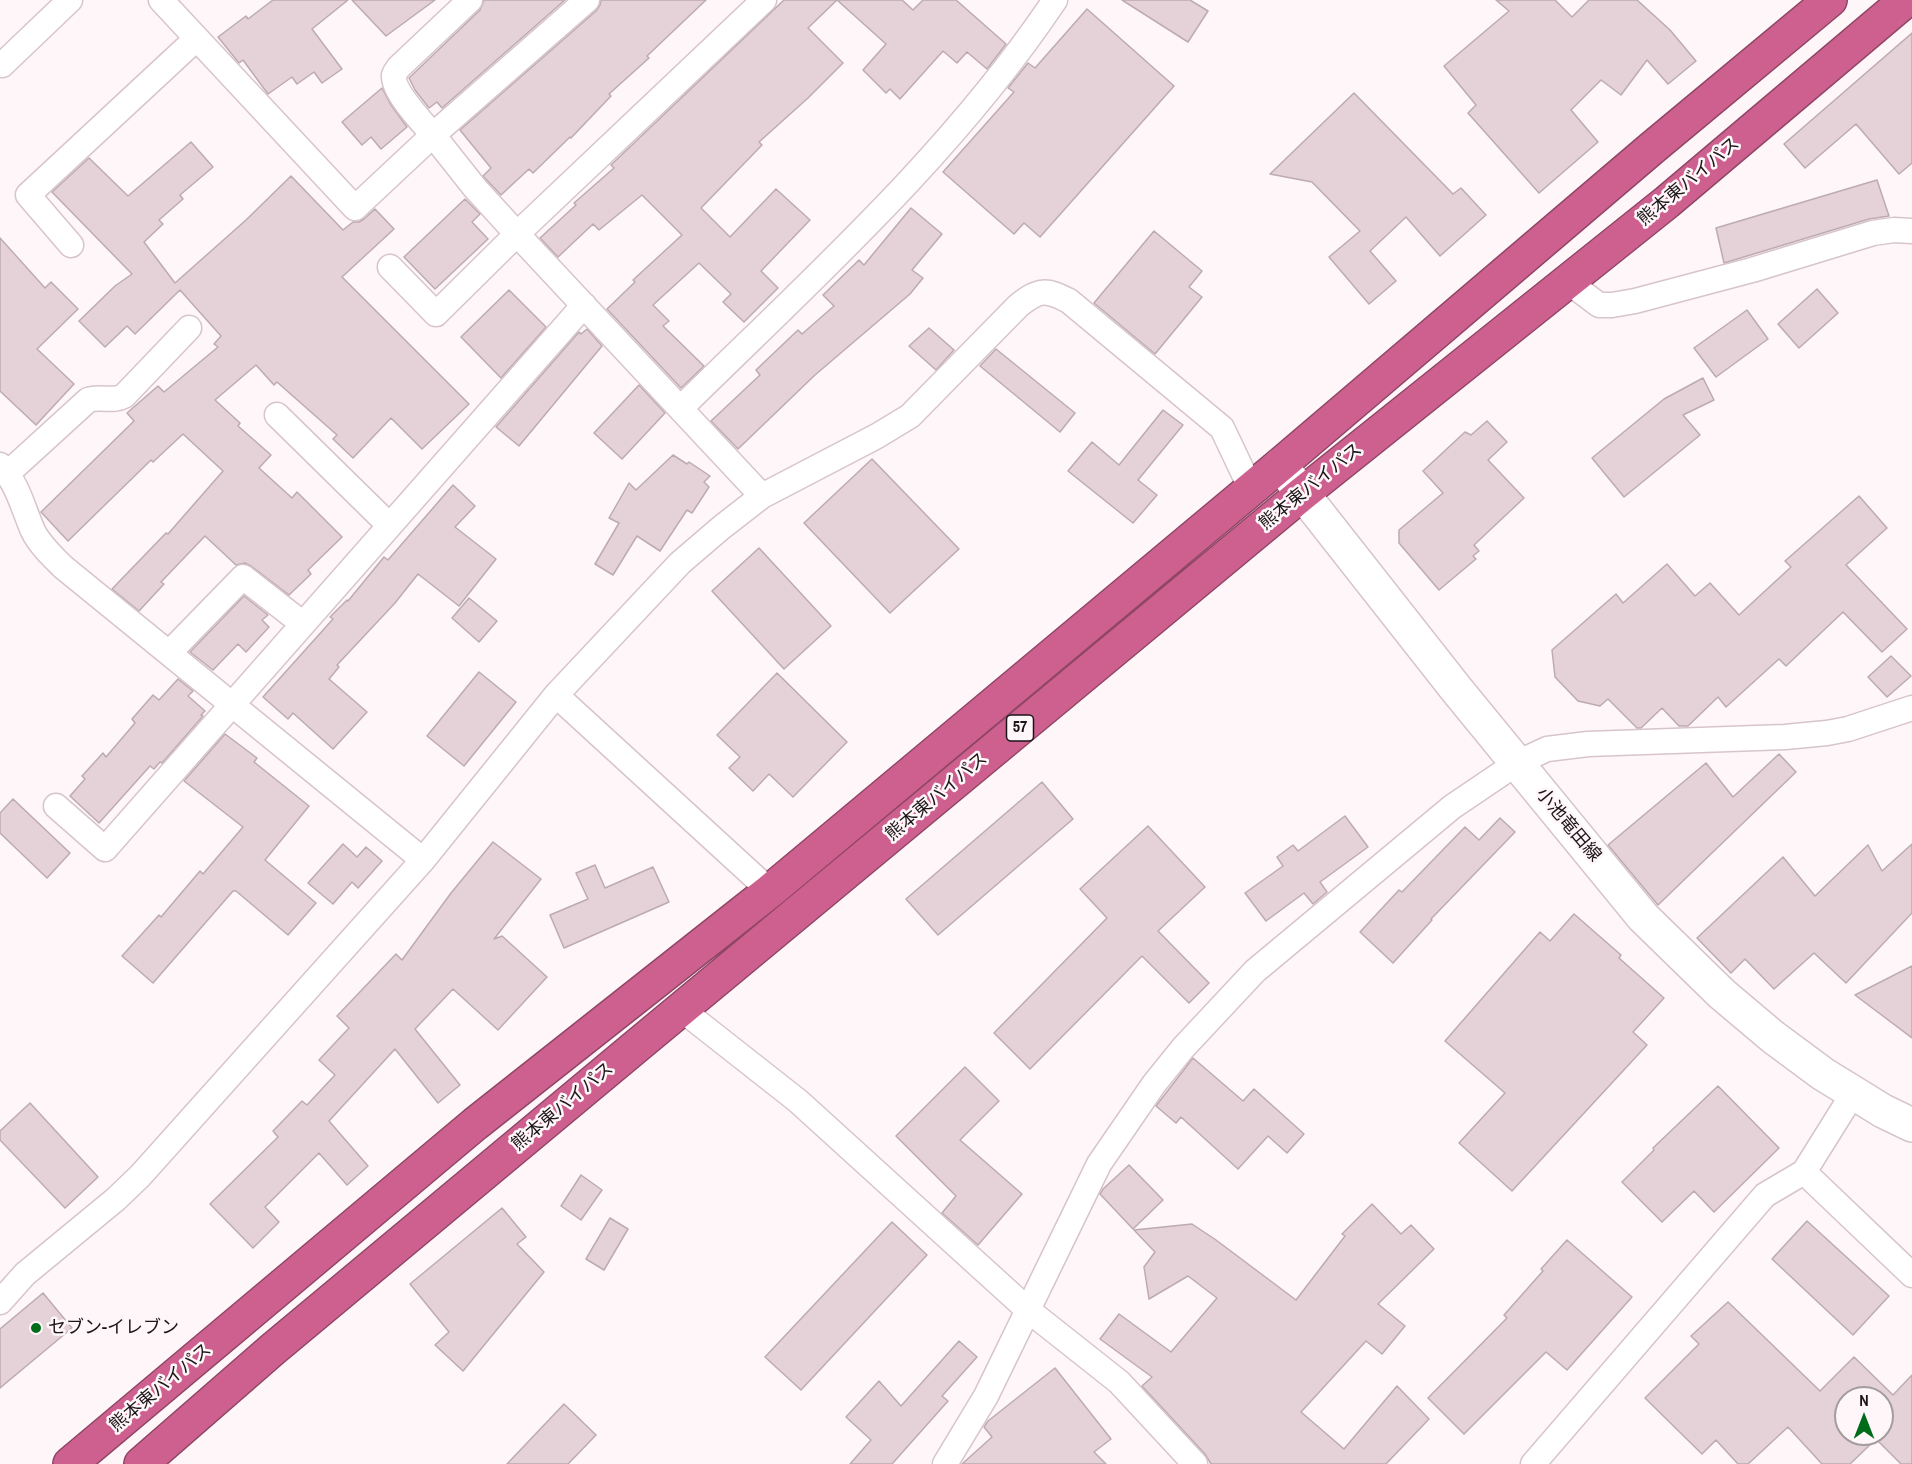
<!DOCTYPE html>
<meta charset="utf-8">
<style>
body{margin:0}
#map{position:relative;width:1912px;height:1464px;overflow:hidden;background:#fef6f9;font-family:"Archivo Narrow",sans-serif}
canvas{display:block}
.north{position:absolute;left:1834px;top:1386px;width:60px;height:60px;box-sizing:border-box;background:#fef6f9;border:2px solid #a39c9f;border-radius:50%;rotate:0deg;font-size:16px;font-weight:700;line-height:24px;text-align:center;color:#1b1517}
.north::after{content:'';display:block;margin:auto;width:21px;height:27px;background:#006b19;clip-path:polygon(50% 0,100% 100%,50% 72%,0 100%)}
</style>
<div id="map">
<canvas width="1912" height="1464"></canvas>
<div class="north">N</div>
</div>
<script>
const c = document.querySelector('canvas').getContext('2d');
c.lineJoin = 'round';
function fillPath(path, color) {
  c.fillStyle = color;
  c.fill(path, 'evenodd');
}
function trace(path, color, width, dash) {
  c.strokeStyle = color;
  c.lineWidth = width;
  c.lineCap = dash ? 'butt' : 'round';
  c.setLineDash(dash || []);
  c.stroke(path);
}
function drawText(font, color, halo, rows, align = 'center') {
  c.font = font + ' "Archivo Narrow","Noto Sans JP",sans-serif';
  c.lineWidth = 5;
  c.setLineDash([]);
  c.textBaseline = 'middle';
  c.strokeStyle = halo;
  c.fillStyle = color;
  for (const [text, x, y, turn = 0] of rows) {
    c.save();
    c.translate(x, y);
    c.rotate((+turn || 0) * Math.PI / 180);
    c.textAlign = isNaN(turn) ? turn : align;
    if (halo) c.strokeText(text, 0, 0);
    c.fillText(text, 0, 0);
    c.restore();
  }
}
const building = new Path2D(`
 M273,0H348L312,29L342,69L322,83L314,72L297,84L292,77L268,94L243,60L239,63L218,37L246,16L248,19Z
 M352,0H435L386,36Z
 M484,0H565L442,108L437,102L429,108L415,90L409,78L480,10Z
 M601,0H706L647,56L649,58L609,94L611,96L571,138L570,137L533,173L529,169L501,195L483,176L491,168L460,130L596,11L600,5Z
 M784,0H902L913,10L923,0H956L1006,44L987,69L967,52L957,63L943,51L900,99L890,89L886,93L863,70L886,44L837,0L808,28L843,63L808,98L759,142L762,145L701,208L730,237L776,189L810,220L761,271L778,288L744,322L723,302L731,294L699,263L653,305L669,321L663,326L704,366L681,388L607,309L635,282L633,280L682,235L642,195L599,230L593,224L558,257L540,238L576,205L574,203L614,168L611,165Z
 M1122,0H1190L1208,11L1188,42Z
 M1496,0H1555L1572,17L1589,0H1637L1670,30L1696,61L1668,84L1647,60L1621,95L1601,80L1571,110L1598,142L1539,193L1468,113L1476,105L1444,66L1509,11Z
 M1087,9L1174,86L1040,237L1024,223L1014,234L943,172L1014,92L1008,88L1028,63L1035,68Z
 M1912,33V163L1899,174L1856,124L1805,168L1784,144Z
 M382,88L391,105L407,127L381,149L371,137L362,145L342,122Z
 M1354,93L1453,194L1461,188L1486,215L1440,256L1406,217L1370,251L1396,281L1369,304L1329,257L1360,231L1312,182L1270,174Z
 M191,142L213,167L180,195L183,199L159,220L163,224L144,242L175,283L246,220L291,176L343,230L353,222H359L364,219L375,209L394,229L342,277L469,404L422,449L391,418L353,458L333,439L337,435L277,382L274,385L256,365L215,400L240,423L238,426L271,455L259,468L292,498L297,492L342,537L308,570L311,574L289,595L251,566L245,563L236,565L205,536L161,582L164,584L139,611L112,589L166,533L168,534L223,471L183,434L153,462L151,460L68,541L41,512L134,421L127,413L158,386L164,392L218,347L214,344L221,336L180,290L135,334L127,326L105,347L79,321L115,286L132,274L52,192L89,158L128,196Z
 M1877,180L1889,216L1869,219L1724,263L1716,228Z
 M465,199L480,214L472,222L488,239L435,289L404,257Z
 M911,208L942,234L912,270L923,278L910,294L815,375L738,449L711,421L760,375L756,370L798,330L802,334L834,306L823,295L859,260L864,265Z
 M1154,231L1202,271L1189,287L1202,297L1155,354L1094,303Z
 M0,238L45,288L51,282L78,309L37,349L74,384L36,425L0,391Z
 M1817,289L1838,313L1799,348L1778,324Z
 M509,290L546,327L501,378L461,337Z
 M1747,310L1768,339L1716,377L1694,348Z
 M929,328L954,350L936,370L909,346Z
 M587,329L602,346L519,446L496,427L579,332L581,334Z
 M996,349L1075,413L1060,432L980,366Z
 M1703,378L1714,400L1683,415L1700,435L1624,497L1592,458L1664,399Z
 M639,385L665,413L622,459L594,433Z
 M1163,410L1183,425L1138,480L1157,495L1133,523L1068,471L1092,442L1119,465Z
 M1487,421L1507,442L1488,460L1524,498L1474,545L1479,551L1473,556L1476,559L1439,590L1399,543V530L1443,493L1423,471L1465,432L1471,435Z
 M673,455L687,464L689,462L710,476L704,482L709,487L692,513L687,510L660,551L637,536L613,575L595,564L619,523L609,518L629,483L636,490Z
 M872,459L959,549L890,613L804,523Z
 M453,485L475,506L455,527L496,559L459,606L418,574L395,603L337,665L339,667L329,679L367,712L333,749L293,713L288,719L263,697L333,619L330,617L347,600L348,601L384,557L388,560Z
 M1859,496L1887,528L1846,565L1907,629L1882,652L1843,612L1786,666L1779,659L1726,707L1718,697L1688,726H1679L1662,708L1641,728H1637L1608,699L1600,706L1578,701L1555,677L1552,650L1616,594L1623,603L1667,564L1695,596L1710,583L1739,615L1791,567L1785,561Z
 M759,548L831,626L784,669L712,591Z
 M244,596L268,615L262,620L269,627L246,652L238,644L213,670L190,652Z
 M469,598L497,621L479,642L452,618Z
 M1891,656L1911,676L1887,697L1868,677Z
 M479,672L516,702L464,766L427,736Z
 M777,673L847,742L793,797L769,774L753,791L729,768L740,757L717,735Z
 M178,679L193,691L188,696L205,711L201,715L203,716L162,763L160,762L154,769L150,766L99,823L70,796L85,779L82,776L103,753L106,757L135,723L132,719L153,695L159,700Z
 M225,734L257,758L254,762L309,806L265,860L316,903L288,935L236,891H233L153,983L122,956L159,915L161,917L200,871L203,874L243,827L184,781Z
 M1779,754L1796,772L1658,905L1608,845L1706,763L1733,797Z
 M1042,782L1073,819L938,935L906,899Z
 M13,799L70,853L47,878L0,833V813Z
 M1345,816L1368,847L1320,882L1327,892L1313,904L1304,893L1266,921L1245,893L1283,866L1277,857L1293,845L1298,851Z
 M1500,818L1515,832L1431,919L1432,920L1393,963L1360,932L1399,890L1402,892L1465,827L1479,840Z
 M1148,826L1205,887L1158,931L1209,983L1189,1003L1142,956L1030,1069L994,1033L1107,918L1080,889Z
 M493,842L541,879L494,939L502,936L547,977L498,1030L453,989L415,1029L460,1085L438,1103L395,1049L329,1121L368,1166L347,1185L319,1153L265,1207L279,1222L253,1248L210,1204L278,1137L273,1131L302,1101L307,1105L335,1075L319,1060L349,1028L337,1016L396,954L402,960L451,893Z
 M343,844L357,857L366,847L382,861L358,888L352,882L333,904L308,883Z
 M1912,844V913L1846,983L1814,953L1774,989L1745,959L1731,973L1697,938L1783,857L1815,896L1868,845L1882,871Z
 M595,865L605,888L653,867L669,902L564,948L550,915L588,899L576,873Z
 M1574,914L1621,955L1619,958L1664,998L1633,1032L1647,1045L1512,1191L1459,1143L1505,1093L1445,1041L1540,932L1550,941Z
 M1912,966V1038L1855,995Z
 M1193,1058L1243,1101L1254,1089L1304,1134L1287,1153L1268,1136L1238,1169L1181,1117L1176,1123L1156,1106Z
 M965,1067L999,1101L960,1140L1022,1194L978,1245L942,1213L956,1196L896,1136Z
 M1718,1086L1779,1148L1714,1212L1694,1191L1662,1222L1622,1182L1654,1150L1653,1148Z
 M30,1103L98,1177L65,1208L0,1140V1131Z
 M1129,1165L1163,1200L1133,1229L1100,1194L1103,1189Z
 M581,1175L602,1190L581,1220L561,1206Z
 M1372,1204L1401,1234L1411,1225L1434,1249L1378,1304L1405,1326L1382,1354L1366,1341L1301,1412L1344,1449L1397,1386L1429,1419L1386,1464H1211L1205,1454L1142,1386L1152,1377L1100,1339L1119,1314L1171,1352L1217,1298L1188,1276L1149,1299L1144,1267L1155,1252L1134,1230L1192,1224L1216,1240L1296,1300L1345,1236L1342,1234Z
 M502,1208L526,1237L517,1244L544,1272L463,1371L435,1345L449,1332L410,1284Z
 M610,1218L628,1229L604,1270L586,1259Z
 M1807,1221L1889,1296L1853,1335L1772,1259Z
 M892,1222L927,1255L801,1390L765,1357Z
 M1567,1240L1632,1297L1567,1370L1546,1352L1464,1434L1428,1398L1507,1318L1504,1315L1543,1271L1541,1269Z
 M43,1293L72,1328L0,1388V1329Z
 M1728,1302L1820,1391L1854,1357L1893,1395L1912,1375V1464H1901L1876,1439L1850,1464H1822L1788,1427L1748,1464H1738L1716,1440L1702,1454L1645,1398L1699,1344L1691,1336ZM1846,1398H1882V1434H1846Z
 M959,1341L977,1357L942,1396L948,1401L892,1464H850L871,1440L846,1417L879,1381L901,1406Z
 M1055,1368L1111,1439L1094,1452L1106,1464H962L992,1437L984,1427L988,1421Z
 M564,1404L596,1435L568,1464H507Z`);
fillPath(building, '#e4d2d8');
trace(building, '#bdabb1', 1.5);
const street = new Path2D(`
 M470,0L399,67C397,70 395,72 394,75C392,91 423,123 433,135L587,0
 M2,65L70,0
 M71,245L28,195L196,39
 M390,267L436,314L517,234L764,0
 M1567,281L1599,305H1612L1635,301L1752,270L1873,233L1894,230L1912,231
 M681,408C812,279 952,154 1055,0
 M277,415L389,525
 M0,465C18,484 23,508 33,531C40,545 52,556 63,567L423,860
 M8,473L88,400C100,396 113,402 124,396L189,328
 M762,496L877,436L910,416L1018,306C1039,289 1046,289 1069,301L1222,428L1251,489
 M169,653L243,577L303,624
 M556,695L770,891
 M56,806L105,849L584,305
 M681,1009L798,1101L1028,1310L1119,1382L1195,1464
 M1804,1172L1912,1275
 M0,1302L25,1274L116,1199L140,1176L423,860L556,695L680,563L722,527L762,496L517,234L475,188L433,135L355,208L161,0
 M945,1464L986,1396L1099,1164L1154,1084L1183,1048L1255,971L1452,807L1517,763L1547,749L1588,744L1785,737L1827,733L1848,729L1912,708
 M1533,1464L1765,1195L1804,1172L1854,1092`);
const secondary = new Path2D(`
 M1280,465L1457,690L1643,917L1722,994L1773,1037L1823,1074L1883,1111L1912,1125`);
const highway = new Path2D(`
 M70,1464L475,1124L770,891L1280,465L1652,148L1830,0
 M141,1464L273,1349L639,1044L1302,494L1667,202L1906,0`);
trace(street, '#d7c5cb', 27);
trace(secondary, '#d7c5cb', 36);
trace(highway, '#8f4665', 36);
trace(street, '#fff', 24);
trace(secondary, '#fff', 33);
trace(highway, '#ce608f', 33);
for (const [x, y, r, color] of [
 [36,1328,6,"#006b19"]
]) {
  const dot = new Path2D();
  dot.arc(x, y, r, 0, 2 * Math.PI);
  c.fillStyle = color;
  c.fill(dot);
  trace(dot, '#fef6f9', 2);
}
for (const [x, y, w] of [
 [1020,728,27]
]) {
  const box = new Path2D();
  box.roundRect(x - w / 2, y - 13, w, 26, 4.5);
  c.fillStyle = '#fef6f9';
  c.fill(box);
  trace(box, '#1b1517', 1.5);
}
drawText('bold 16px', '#1b1517', null, [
 ["57",1020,728]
]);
drawText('18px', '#1b1517', '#fef6f9', [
 ["熊本東バイパス",1689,182,-40],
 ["熊本東バイパス",1311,487,-39],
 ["熊本東バイパス",937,797,-40],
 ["小池竜田線",1568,825,50],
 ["熊本東バイパス",563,1107,-40],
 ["熊本東バイパス",161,1388,-40]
]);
drawText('18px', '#1b1517', '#fef6f9', [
 ["セブン-イレブン",48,1328]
], 'left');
</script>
